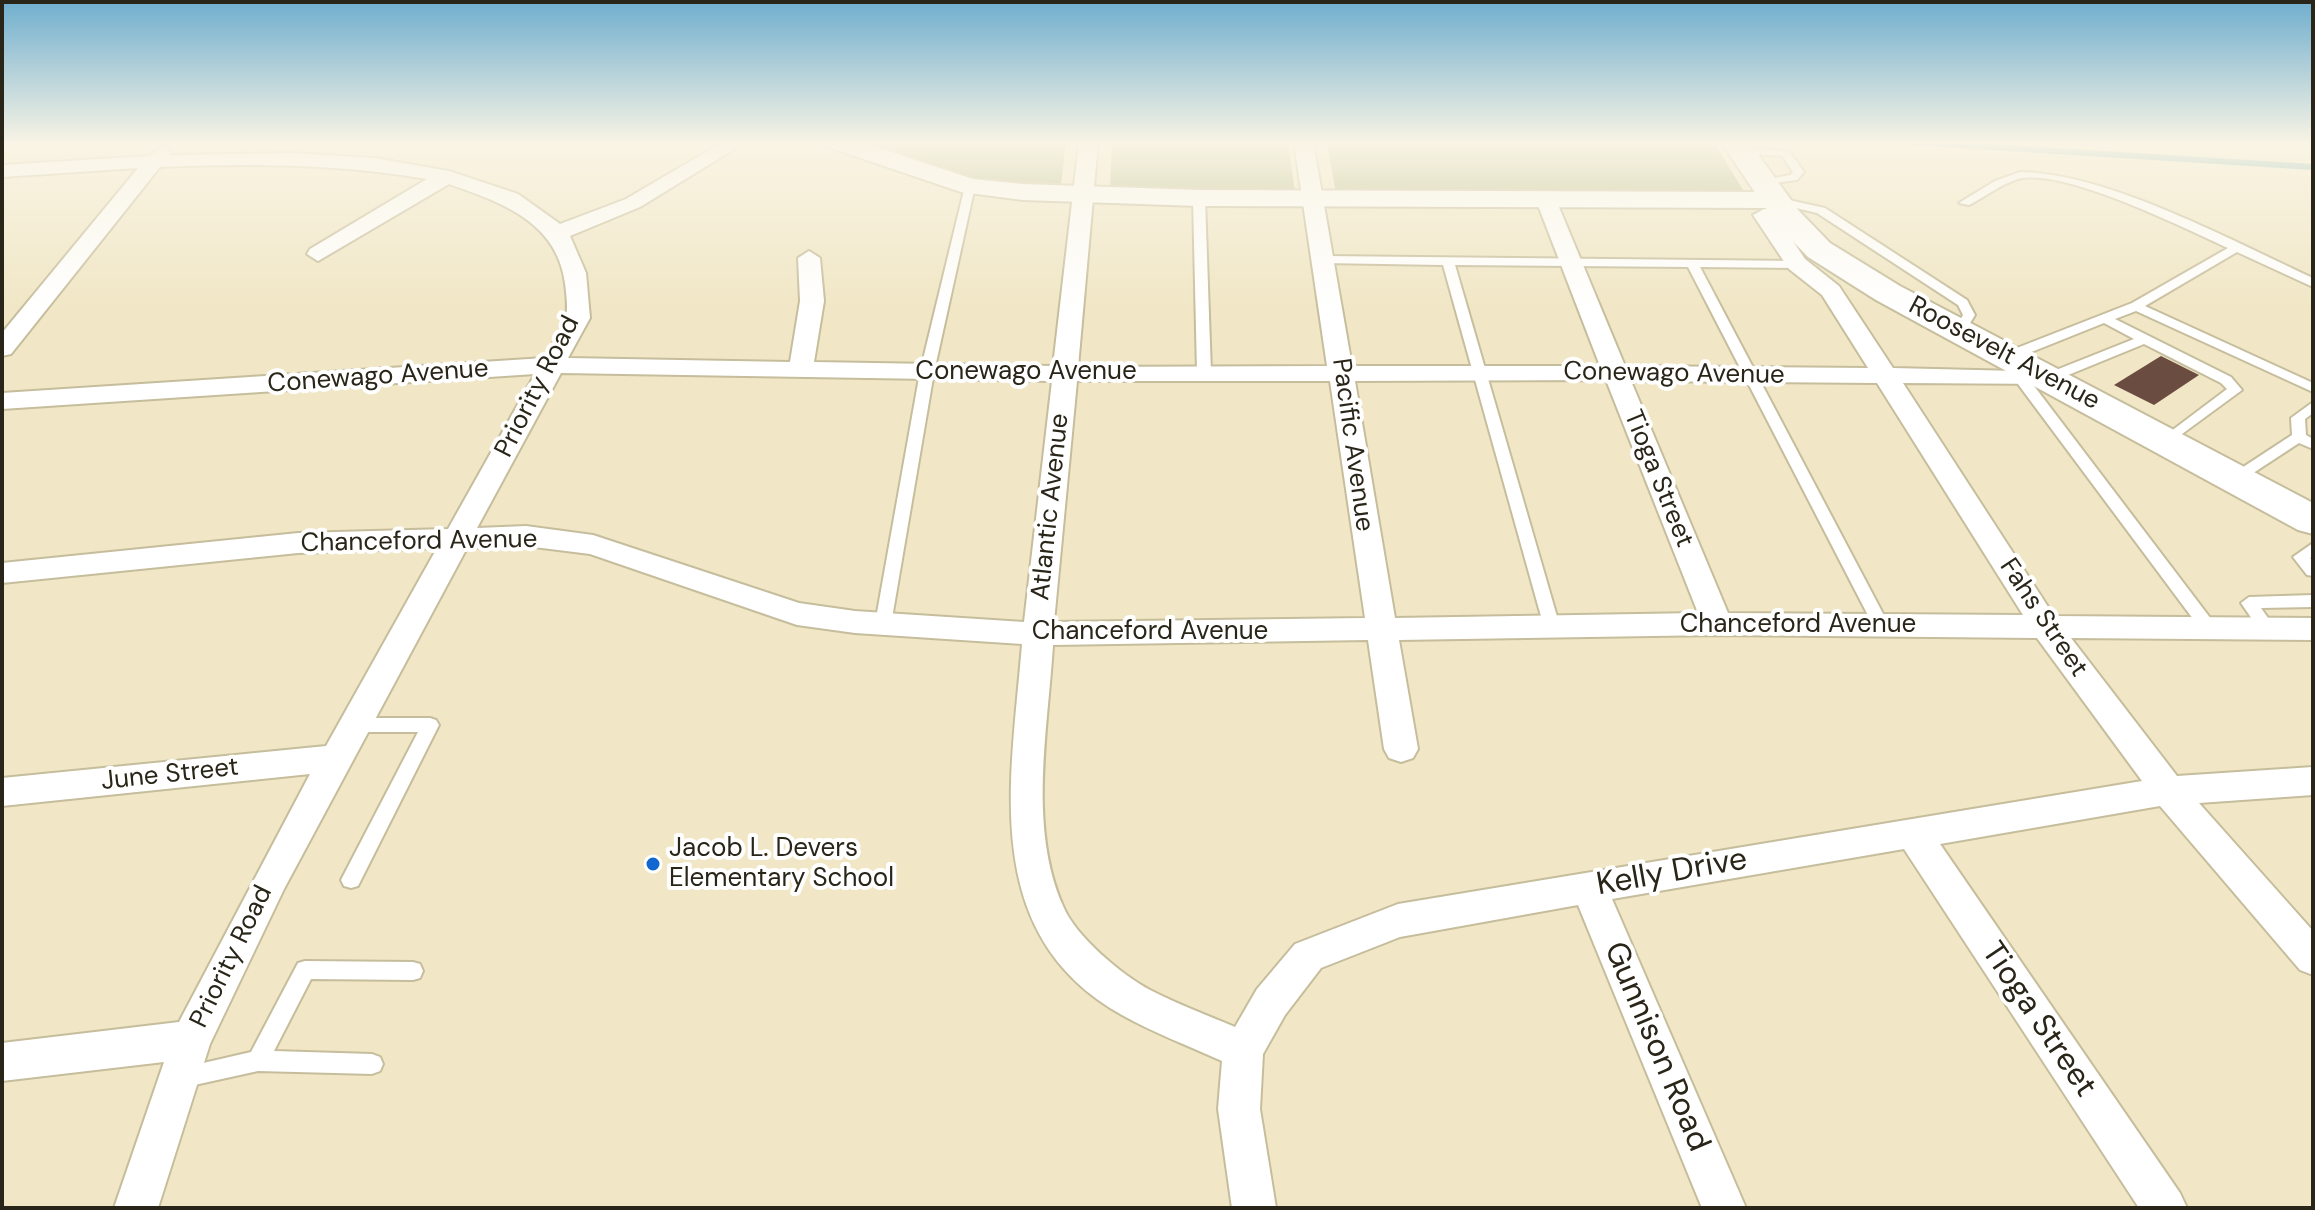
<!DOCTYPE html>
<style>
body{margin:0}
#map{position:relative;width:2315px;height:1210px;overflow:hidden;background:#f1e7c6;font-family:"DM Sans",sans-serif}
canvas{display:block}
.frame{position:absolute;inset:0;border:4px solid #292518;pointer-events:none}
</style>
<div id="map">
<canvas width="2315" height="1210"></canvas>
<div class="frame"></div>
</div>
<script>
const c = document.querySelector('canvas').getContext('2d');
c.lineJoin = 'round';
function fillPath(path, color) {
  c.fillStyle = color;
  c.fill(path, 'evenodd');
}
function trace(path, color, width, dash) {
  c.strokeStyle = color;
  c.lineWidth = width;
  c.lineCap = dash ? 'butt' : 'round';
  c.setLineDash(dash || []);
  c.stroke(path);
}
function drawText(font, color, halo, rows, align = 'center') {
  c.font = font + ' "DM Sans",sans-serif';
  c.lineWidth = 8;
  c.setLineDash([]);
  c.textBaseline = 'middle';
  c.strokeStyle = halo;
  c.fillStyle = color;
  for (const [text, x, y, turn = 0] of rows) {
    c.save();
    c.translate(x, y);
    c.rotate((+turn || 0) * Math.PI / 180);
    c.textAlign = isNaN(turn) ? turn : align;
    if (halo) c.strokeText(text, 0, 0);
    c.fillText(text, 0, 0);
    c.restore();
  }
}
fillPath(new Path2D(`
 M858,142H1066L1061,185C990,192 922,167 858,142Z
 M1112,142H1288L1295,192L1110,188Z
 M1327,142H1714L1743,190L1717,195L1336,194Z`), '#b6bb87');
trace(new Path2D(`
 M1911,142L2313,167`), '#5aa5a7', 6);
fillPath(new Path2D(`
 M2161,356L2199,375L2154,405L2114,385Z`), '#6a4c41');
const service = new Path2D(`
 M1741,148L1789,151L1804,172L1797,180L1759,185V181L1790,175L1793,172L1782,156L1737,153L1736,151Z
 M2020,172C2108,173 2232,241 2313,278V287L2237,252L2145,306L2313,383V392L2136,311L2115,319L2231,377L2242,390L2167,445L2162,444L2160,441L2162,438L2227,389L2221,383L2144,344L2056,380H2046V374L2134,339L2104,323L2014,359H2004V353L2132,303L2228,248C2184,228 2062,167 2018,179C2001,184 1985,197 1969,205L1959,203L1995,181Z
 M970,183L975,186L934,372L891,624L883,630L875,624L920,372L965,186Z
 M1199,195L1205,198L1211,373L1204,377L1197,373L1193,198Z
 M1775,197L1825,208L1967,300L1975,315L1964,333L1960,334L1954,330L1963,315L1958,305L1817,213L1771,202L1769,200Z
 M1325,256L1801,261V267L1797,268L1700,267L1889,625L1887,629L1881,631L1873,625L1688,267L1455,265L1560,627L1552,633L1544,627L1443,265L1321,263L1319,260Z
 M2020,373L2025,374L2214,623L2216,627L2214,631H2202L2015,380L2013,377Z
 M2313,402V413L2305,419L2306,435L2313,439V449L2299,443L2241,481H2231L2229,478L2231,475L2292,435L2291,418Z
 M2313,543V556L2310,558L2313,561V576L2307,575L2293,557Z
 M2313,595V607L2261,608L2275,628L2267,634L2261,632L2241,603L2249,597Z
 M357,718H430L436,720L439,725L358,886L351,888L344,886L341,880L418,732H357L351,730L348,725L351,720Z
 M305,961L413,962L420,964L423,971L420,978L413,980L311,979L274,1051L372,1054L380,1057L383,1064L380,1071L372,1074L258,1071L181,1088L173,1084L170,1077L173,1070L251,1052L298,963Z`);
const minor = new Path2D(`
 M723,142H746L640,207L570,236L586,273L590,318L568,358L790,362L800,301L798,258L809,251L820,258L824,301L814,362L1053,366L1079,142H1098L1078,367L1327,366L1294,142H1313L1352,366H1600L1536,200L1546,194L1556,200L1625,366L1868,368L1822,295L1789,269L1753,215L1764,209L1772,210L1805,259L1839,286L1893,368L2060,372L2063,377L2060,382L2051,384L1903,383L2054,616L2313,618V640L2071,638L2177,776L2313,767V795L2199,803L2313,931V975L2300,970L2160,806L1940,844L2180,1193L2187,1208H2139L1904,849L1612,899L1746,1208H1702L1578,905L1400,937L1321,968L1285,1015L1263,1054L1260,1109L1276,1208H1232L1218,1109L1222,1061C1189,1046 1154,1033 1122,1015C978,934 1011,781 1022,644L855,633L797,625L590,554L526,546L467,548L284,889L210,1044L158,1208H114L164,1062L2,1081V1043L179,1022L310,774L2,806V778L326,746L437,548L298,553L2,583V563L298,533L448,529L535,374L2,409V393L544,358C551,346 560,333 565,320C569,310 566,293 565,283C557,221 500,202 449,184L318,261L307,254L310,249L427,179C339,164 250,163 160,167L11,354L2,356V333L138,168L2,177V165L149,156L162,146L169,148L170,155L293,153L375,158L449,171L518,194L560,224L626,199ZM561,373L1052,381L1024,622L855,611L799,603L593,535L526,526L477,528ZM1606,380L1698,613L1395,618L1355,381ZM1077,381H1330L1365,618L1054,622ZM1631,381L1877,383L2023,615L1728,613ZM1717,635L2037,638L2142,781L1398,904L1295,944L1257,989L1235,1027C1207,1015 1177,1004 1150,990C1122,975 1075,936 1063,906C1028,827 1048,729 1053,645L1368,640L1384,749L1389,758L1401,762L1413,758L1418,749L1399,640Z`);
const tertiary = new Path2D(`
 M825,142H861L973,179L1023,184L1199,190L1775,192L1784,194L1788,200L1784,206L1775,208L1199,206L1023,200L961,192L828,147Z`);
const secondary = new Path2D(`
 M1721,142H1749L1799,211L1830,243L1900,286L2313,503V534L2298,530L1876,300L1808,257L1777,225Z`);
trace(service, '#c6bd9c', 4);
trace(minor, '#c6bd9c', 4);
trace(tertiary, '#c6bd9c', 4);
trace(secondary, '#c6bd9c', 4);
fillPath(service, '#fff');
fillPath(minor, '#fff');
fillPath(tertiary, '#fff');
fillPath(secondary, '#fff');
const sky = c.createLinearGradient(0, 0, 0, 311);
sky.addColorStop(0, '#6faece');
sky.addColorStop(0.46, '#f9f4e5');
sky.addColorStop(1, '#f9f4e500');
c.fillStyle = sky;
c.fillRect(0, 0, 2315, 311);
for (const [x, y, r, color] of [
 [653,864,8,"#1167d0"]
]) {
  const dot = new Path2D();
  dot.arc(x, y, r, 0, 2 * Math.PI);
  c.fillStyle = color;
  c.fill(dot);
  trace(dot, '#fff', 3);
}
drawText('26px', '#292518', '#fff', [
 ["Roosevelt Avenue",2004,354,28],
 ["Conewago Avenue",1026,372],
 ["Conewago Avenue",1674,374,1],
 ["Conewago Avenue",378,377,-4],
 ["Priority Road",538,387,-63],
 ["Pacific Avenue",1352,445,82],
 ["Tioga Street",1658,479,68],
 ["Atlantic Avenue",1051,507,-84],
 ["Chanceford Avenue",419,542,-1],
 ["Fahs Street",2043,618,56],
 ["Chanceford Avenue",1798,625],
 ["Chanceford Avenue",1150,632],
 ["June Street",170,775,-6],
 ["Priority Road",232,957,-64]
]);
drawText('26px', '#292518', '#fff', [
 ["Jacob L. Devers",669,849],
 ["Elementary School",669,879]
], 'left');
drawText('32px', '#292518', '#fff', [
 ["Kelly Drive",1672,873,-10],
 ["Tioga Street",2038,1020,56],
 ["Gunnison Road",1656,1047,67]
]);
</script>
